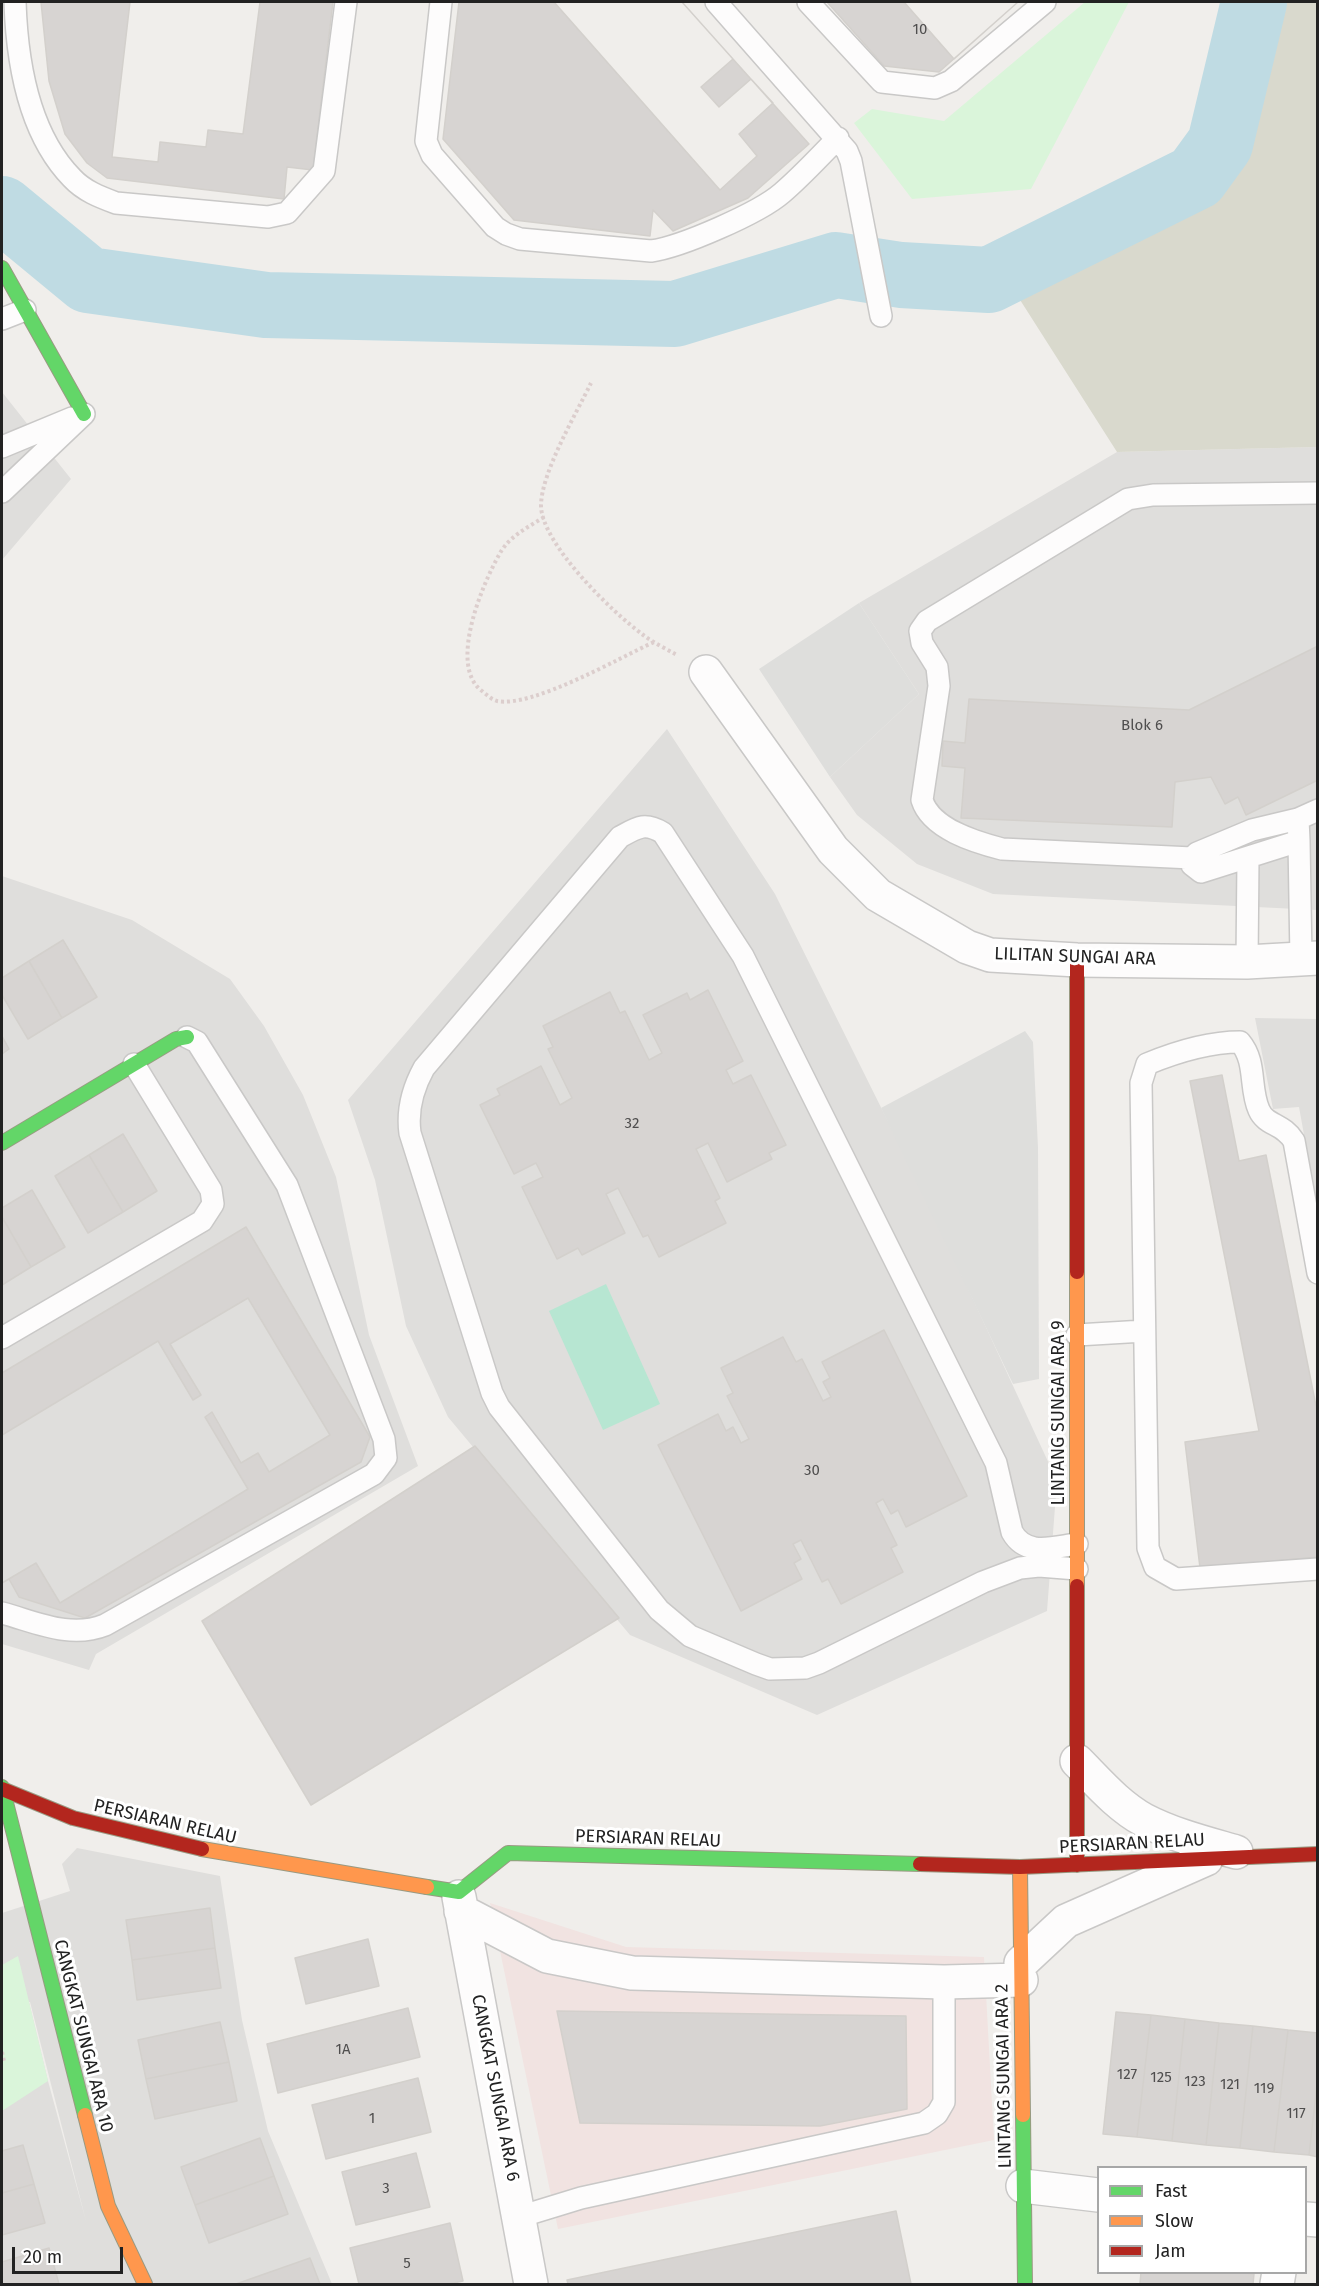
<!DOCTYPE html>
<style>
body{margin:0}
#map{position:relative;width:1319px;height:2286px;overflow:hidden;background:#f0eeeb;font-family:"Fira Sans",sans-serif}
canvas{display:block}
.frame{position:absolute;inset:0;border:3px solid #222;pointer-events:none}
.legend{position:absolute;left:1097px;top:2166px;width:210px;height:108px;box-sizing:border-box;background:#fff;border:2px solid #a7a7a7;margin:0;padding:8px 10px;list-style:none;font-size:18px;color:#222}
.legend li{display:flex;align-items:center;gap:12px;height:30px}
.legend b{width:30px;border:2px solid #a7a7a7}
.scale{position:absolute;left:12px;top:2247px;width:111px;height:27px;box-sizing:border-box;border:3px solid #222;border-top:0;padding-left:8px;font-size:18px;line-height:21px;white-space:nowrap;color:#222;-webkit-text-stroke:4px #fff;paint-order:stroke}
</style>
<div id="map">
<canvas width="1319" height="2286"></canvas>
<div class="frame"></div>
<ul class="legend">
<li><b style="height:8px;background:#63d668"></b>Fast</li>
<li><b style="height:8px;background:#ff974d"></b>Slow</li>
<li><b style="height:8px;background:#b3261e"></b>Jam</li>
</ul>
<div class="scale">20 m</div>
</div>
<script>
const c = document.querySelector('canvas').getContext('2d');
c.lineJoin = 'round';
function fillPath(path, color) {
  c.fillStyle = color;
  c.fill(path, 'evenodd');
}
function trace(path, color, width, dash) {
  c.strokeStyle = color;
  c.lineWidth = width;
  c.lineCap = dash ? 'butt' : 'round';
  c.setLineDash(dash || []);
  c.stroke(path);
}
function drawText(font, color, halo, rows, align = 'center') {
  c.font = font + ' "Fira Sans",sans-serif';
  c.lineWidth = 6;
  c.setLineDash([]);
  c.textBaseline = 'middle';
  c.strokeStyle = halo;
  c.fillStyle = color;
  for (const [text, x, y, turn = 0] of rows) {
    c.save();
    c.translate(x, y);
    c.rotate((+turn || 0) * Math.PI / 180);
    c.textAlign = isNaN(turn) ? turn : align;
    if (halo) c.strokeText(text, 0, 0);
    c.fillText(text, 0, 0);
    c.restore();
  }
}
fillPath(new Path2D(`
 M2,392L71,479L2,560Z
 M1317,447V910L993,894L917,864L857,815L830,777L919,694L859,603L1117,452Z
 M667,729L775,894L929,1204L1057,1481L1047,1611L817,1715L630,1635L448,1417L406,1326L375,1180L348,1100Z
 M2,876L132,920L230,979L264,1026L303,1095L336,1177L369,1335L418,1466L96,1654L89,1670L2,1644Z
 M1255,1018L1317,1019V1207L1299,1107L1273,1109Z
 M77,1848L220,1876L242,2020L268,2131L332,2284H2V1913L70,1891L62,1864ZM29,2002H30L86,2221L48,2081Z`), '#dfdedc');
fillPath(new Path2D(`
 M490,1903L626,1947L984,1957L994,2140L558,2229Z`), '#f1e3e1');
fillPath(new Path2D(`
 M859,603L919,694L830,777L759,669Z
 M1025,1031L1033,1042L1038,1148L1039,1379L1013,1384L881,1108Z`), '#dededc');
fillPath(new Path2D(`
 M1276,2H1317V447L1117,452L1015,292L1214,191L1244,143Z`), '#d9d9cd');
fillPath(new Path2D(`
 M1085,2H1129L1031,189L912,199L854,123L872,109L944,121Z
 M18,1956L48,2081L2,2111V1965Z`), '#daf5da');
fillPath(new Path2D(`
 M606,1284L660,1404L603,1430L549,1311Z`), '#b7e6d2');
trace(new Path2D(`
 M2,209L88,280L266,305L675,314L836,265L901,275L989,280L1196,177L1220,144L1254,2`), '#bfdbe3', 66);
const building = new Path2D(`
 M41,2H333L313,170L287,167L284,199L107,178L87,163L65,134L49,81Z
 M130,2H260L243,134L208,130L206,147L160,142L158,162L112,157Z
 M459,2H682L809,144L748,198L673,231L653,210L650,236L514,220L443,139Z
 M554,2H682L733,59L701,87L719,107L751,79L773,103L739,134L757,156L720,190Z
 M827,2H1018L939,72L884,66Z
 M904,2H1018L954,59Z
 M1318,646V780L1246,815L1238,797L1225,804L1211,777L1175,782L1172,827L961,818L965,768L942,766L943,741L965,743L969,699L1189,710Z
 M63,940L97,997L62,1018L29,961Z
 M29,961L62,1018L28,1039L2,995V978Z
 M708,990L743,1061L726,1070L733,1084L751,1075L786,1145L769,1153L772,1159L727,1182L708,1143L696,1149L720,1198L715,1201L726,1223L659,1257L648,1235L643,1237L618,1188L606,1194L625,1233L582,1255L578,1248L557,1259L522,1187L543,1177L536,1163L514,1174L480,1105L500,1095L497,1089L541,1066L560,1105L572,1098L548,1049L553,1047L543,1026L610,992L620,1013L625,1011L649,1060L662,1053L643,1015L687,993L690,1000Z
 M2,1036L9,1049L2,1054Z
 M1222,1075L1239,1161L1266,1155L1318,1416V1557L1200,1568L1185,1442L1259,1431L1190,1081Z
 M123,1134L157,1191L123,1212L89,1155Z
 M89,1155L123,1212L88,1233L55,1176Z
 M32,1190L65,1247L31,1267L2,1217V1208Z
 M2,1217L31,1267L2,1285Z
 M246,1227L370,1437L361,1462L85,1618L19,1597L9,1579L2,1583V1373Z
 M248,1298L330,1435L269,1472L258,1453L241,1463L212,1412L205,1417L248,1489L60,1603L36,1563L2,1583V1435L158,1341L193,1400L201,1395L170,1344Z
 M884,1330L967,1496L906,1527L898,1510L891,1514L883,1499L876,1503L897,1545L891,1548L903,1572L841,1604L828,1579L822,1582L801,1540L793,1544L801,1559L794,1563L802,1579L741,1611L658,1445L718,1414L726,1431L733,1427L741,1443L749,1439L727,1396L733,1393L721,1368L783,1337L796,1362L802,1359L823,1401L831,1397L823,1382L830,1378L822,1362Z
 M475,1446L619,1618L311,1805L202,1621Z
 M210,1908L215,1948L132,1960L126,1920Z
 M368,1939L379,1986L306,2004L295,1958Z
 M215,1948L221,1988L137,2000L132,1960Z
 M408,2008L420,2057L278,2093L267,2044Z
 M557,2011L906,2016L907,2109L820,2126L580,2123Z
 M1116,2012L1151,2015L1137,2137L1103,2134Z
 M1151,2015L1185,2019L1172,2141L1137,2137Z
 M1185,2019L1219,2023L1206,2145L1172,2141Z
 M220,2022L229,2062L146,2079L138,2040Z
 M1219,2023L1253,2026L1240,2148L1206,2145Z
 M1253,2026L1288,2030L1274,2152L1240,2148Z
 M1288,2030L1318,2033V2076L1309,2155L1274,2152Z
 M229,2062L237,2101L155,2119L146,2079Z
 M1318,2076V2157L1309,2155Z
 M418,2078L431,2132L326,2159L312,2105Z
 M260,2138L274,2176L195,2205L181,2167Z
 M23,2145L34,2184L2,2193V2151Z
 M416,2153L430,2207L356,2225L342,2172Z
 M274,2176L288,2214L209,2243L195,2205Z
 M34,2184L45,2223L2,2235V2193Z
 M896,2211L911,2284H568L567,2280Z
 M450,2223L463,2281L449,2284H359L350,2248Z
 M49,2248L59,2284H2V2262Z
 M310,2258L320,2284H236Z
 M1141,2272H1236L1254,2274L1253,2284H1140Z`);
fillPath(building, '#d7d4d2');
trace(building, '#d3d0cc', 1.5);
const lane = new Path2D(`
 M15,2C17,62 28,133 72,178C84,191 100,197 116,203L268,217L287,213L324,171L346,2
 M441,2L426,141L432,155L495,227L506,234L520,239L651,251C681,247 759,213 782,193C802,176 820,156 838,138
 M716,2L847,151L851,161L881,316
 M808,2L882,82L935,88L951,81L1045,2
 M2,319L25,310
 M2,447L72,418
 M2,492L84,414
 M1318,493L1153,495L1128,499L927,621L920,631L922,643L937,667L939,686L922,800C931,829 975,842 1002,849L1192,858V865L1201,872L1299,841L1298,819L1318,810
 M1299,841L1301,959
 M1192,858L1197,853L1252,830L1298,819
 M1247,962L1248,859
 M1318,1273L1294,1141C1283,1123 1266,1126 1259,1110C1249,1088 1257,1062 1240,1042C1209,1042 1176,1052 1147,1064L1141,1083L1148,1548L1155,1567L1176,1579L1318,1569
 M1077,1335L1144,1331
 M2,1338L202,1221L213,1204L211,1190L134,1064
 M1077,1544C1053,1547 1026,1557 1012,1532L996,1463L743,956L663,833C645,822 638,827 620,837L424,1068C413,1088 407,1111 410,1133L492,1393L499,1407L659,1610L690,1636L756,1664L770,1669L805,1668L819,1663L983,1582L1020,1568L1039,1566L1077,1569
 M2,1613C36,1622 70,1639 105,1625L374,1474L386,1458L384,1439L287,1185L197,1042L187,1037
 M519,2217L581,2198L924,2123L937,2114L944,2102V1982`);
const street = new Path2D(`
 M706,672L833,850L878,895L967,947L990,955L1077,960L1247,962L1318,958
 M1077,1761C1097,1781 1118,1806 1144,1820C1173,1835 1205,1843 1236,1852
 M459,1897L531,2284
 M461,1911L547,1956L632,1973L944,1982L1021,1980
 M1021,1963L1066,1921L1206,1859
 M1023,2186L1098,2195
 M1306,2219L1318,2220
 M1277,2284L1279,2272`);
const fast = new Path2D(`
 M2,268L84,414
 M2,1143L176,1039L187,1037
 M2,1787L85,2115
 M427,1887L459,1892L508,1853L920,1864
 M1023,2115L1025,2284`);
const slow = new Path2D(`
 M1077,1272V1586
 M202,1849L427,1887
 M1020,1867L1023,2115
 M85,2115L108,2206L145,2284`);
const jam = new Path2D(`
 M1077,960V1272
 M1077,1586V1865
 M2,1789L73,1818L202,1849
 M920,1864L1020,1867L1318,1854`);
trace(lane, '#c9c8c7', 24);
trace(street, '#c9c8c7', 36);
trace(fast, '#999a82', 16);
trace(slow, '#999a82', 16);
trace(jam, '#999a82', 16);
trace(new Path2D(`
 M591,383C576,414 541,473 541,506C542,544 612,612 642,634C652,642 666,649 677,655
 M544,517C527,528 508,537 499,555C482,585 448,666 482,691C487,695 492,700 497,701C532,708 619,658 654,642
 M2,2052L4,2061L2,2063`), '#dccecd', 4, [3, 3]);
trace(lane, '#fdfcfc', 21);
trace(street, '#fdfcfc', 33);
trace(fast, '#63d668', 14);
trace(slow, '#ff974d', 14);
trace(jam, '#b3261e', 14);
drawText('15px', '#4f4e4e', null, [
 ["10",920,30],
 ["Blok 6",1142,726],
 ["32",632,1124],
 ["30",812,1471],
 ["1A",343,2050],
 ["127",1127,2075],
 ["125",1161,2078],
 ["123",1195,2082],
 ["121",1230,2085],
 ["119",1264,2089],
 ["117",1296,2114],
 ["1",372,2119],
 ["3",386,2189],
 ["5",407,2264]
]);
drawText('18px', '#222', '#fff', [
 ["LILITAN SUNGAI ARA",1075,957,2],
 ["LINTANG SUNGAI ARA 9",1059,1413,-90],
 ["PERSIARAN RELAU",165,1822,13],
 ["PERSIARAN RELAU",648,1839,2],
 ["PERSIARAN RELAU",1132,1844,-3],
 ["CANGKAT SUNGAI ARA 10",83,2036,76],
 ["LINTANG SUNGAI ARA 2",1004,2076,-91],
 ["CANGKAT SUNGAI ARA 6",495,2088,79]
]);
</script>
